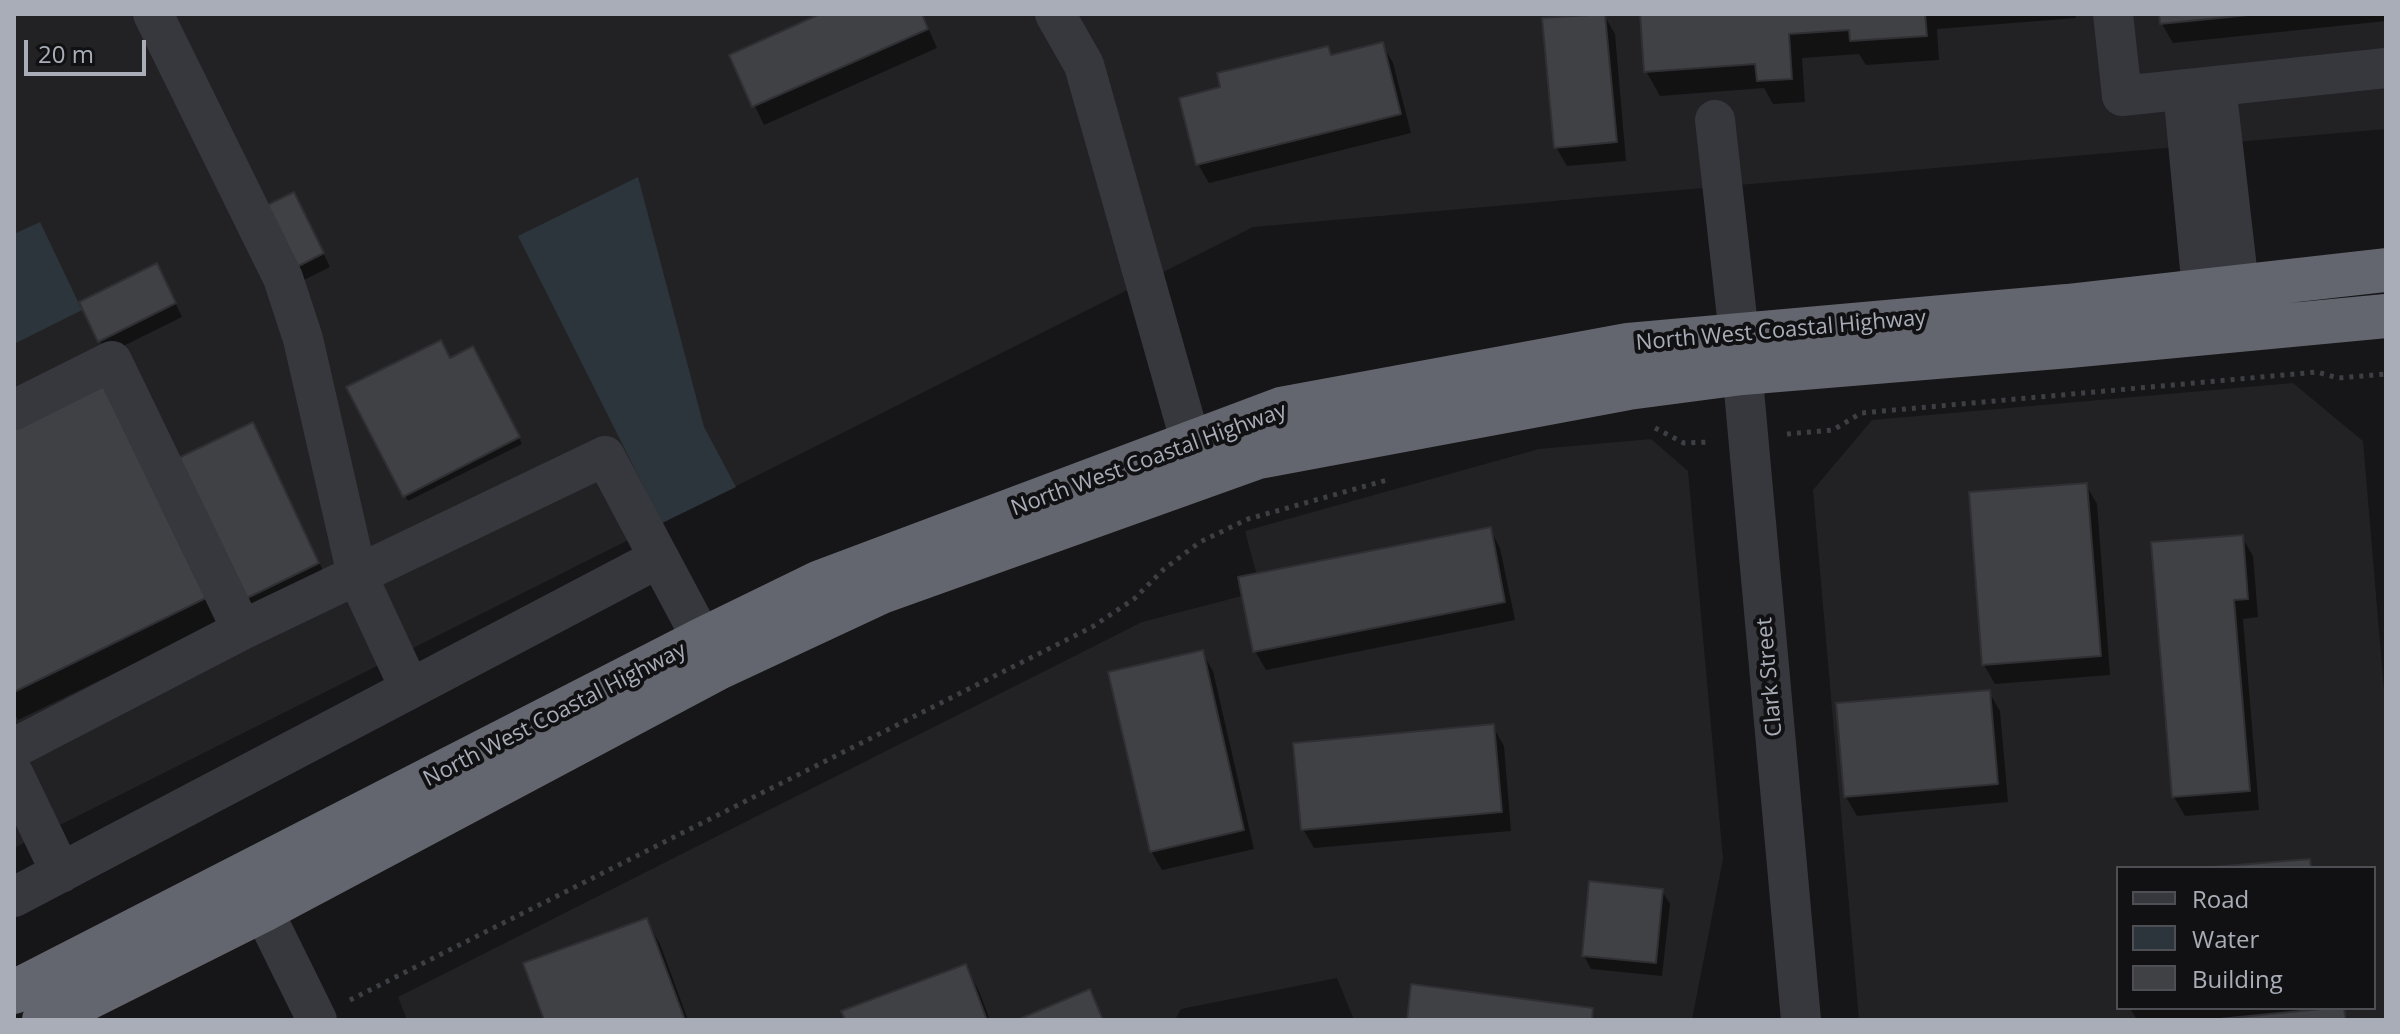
<!DOCTYPE html>
<style>
body{margin:0}
#map{position:relative;width:2400px;height:1034px;overflow:hidden;background:#161618;font-family:"Open Sans",sans-serif}
canvas{display:block}
.frame{position:absolute;inset:0;border:16px solid #a8adb8;pointer-events:none}
.legend{position:absolute;left:2116px;top:866px;width:260px;height:144px;box-sizing:border-box;background:#111113;border:2px solid #4d4f55;margin:0;padding:10px 14px;list-style:none;font-size:24px;color:#a8adb8}
.legend li{display:flex;align-items:center;gap:16px;height:40px}
.legend b{width:40px;border:2px solid #4d4f55}
.scale{position:absolute;left:24px;top:40px;width:122px;height:36px;box-sizing:border-box;border:4px solid #a8adb8;border-top:0;padding-left:10px;font-size:24px;line-height:28px;white-space:nowrap;color:#a8adb8;-webkit-text-stroke:6px #111113;paint-order:stroke}
</style>
<div id="map">
<canvas width="2400" height="1034"></canvas>
<div class="frame"></div>
<ul class="legend">
<li><b style="height:10px;background:#37383d"></b>Road</li>
<li><b style="height:22px;background:#2c353c"></b>Water</li>
<li><b style="height:22px;background:#404145"></b>Building</li>
</ul>
<div class="scale">20 m</div>
</div>
<script>
const c = document.querySelector('canvas').getContext('2d');
c.lineJoin = 'round';
function fillPath(path, color) {
  c.fillStyle = color;
  c.fill(path, 'evenodd');
}
function trace(path, color, width, dash) {
  c.strokeStyle = color;
  c.lineWidth = width;
  c.lineCap = dash ? 'butt' : 'round';
  c.setLineDash(dash || []);
  c.stroke(path);
}
function drawText(font, color, halo, rows, align = 'center') {
  c.font = font + ' "Open Sans",sans-serif';
  c.lineWidth = 8;
  c.setLineDash([]);
  c.textBaseline = 'middle';
  c.strokeStyle = halo;
  c.fillStyle = color;
  for (const [text, x, y, turn = 0] of rows) {
    c.save();
    c.translate(x, y);
    c.rotate((+turn || 0) * Math.PI / 180);
    c.textAlign = isNaN(turn) ? turn : align;
    if (halo) c.strokeText(text, 0, 0);
    c.fillText(text, 0, 0);
    c.restore();
  }
}
fillPath(new Path2D(`
 M14,14H2386V129L1253,227L14,848Z
 M2293,383L2363,441L2386,714V1020H1859L1813,490L1872,420ZM2118,868H2374V1008H2118Z
 M1651,439L1688,471L1723,859L1692,1020H1354L1337,978L1181,1009L1175,1020H407L398,997L1142,622L1261,591L1245,531L1539,449Z`), '#222225');
fillPath(new Path2D(`
 M638,177L704,427L736,487L662,523L518,236Z
 M40,222L82,310L14,344V234Z`), '#2c353c');
fillPath(new Path2D(`
 M825,14H922L937,48L764,125L731,56Z
 M1642,14H2075L2076,18L1937,29L1939,60L1866,65L1859,54L1802,58L1805,102L1773,104L1764,88L1660,96L1646,71Z
 M2161,14H2386V21L2173,43L2162,24Z
 M1604,15L1615,34L1626,161L1567,166L1556,147Z
 M1382,44L1393,63L1411,133L1209,183L1198,164L1327,48L1333,57Z
 M301,208L330,267L294,285Z
 M164,279L182,317L107,354L100,341Z
 M472,349L522,444L408,501L349,388L449,360Z
 M123,403L224,620L18,720L14,713V425Z
 M263,444L329,583L248,622L237,603Z
 M2086,485L2097,504L2110,675L1995,684L1984,665Z
 M1490,529L1500,548L1515,620L1266,670L1255,651Z
 M2242,537L2253,556L2258,617L2243,619L2259,810L2185,816L2174,797L2153,544Z
 M1202,652L1213,671L1254,849L1162,870L1151,851Z
 M1989,692L2000,711L2008,802L1857,816L1846,797Z
 M1493,727L1504,746L1511,831L1314,848L1303,829Z
 M1662,891L1670,904L1662,976L1591,969L1584,956Z
 M646,920L660,944L688,1020H546Z
 M965,967L979,991L990,1020H847Z
 M2130,1008H2333L2343,1009L2349,1020H2137Z`), '#0007');
const building = new Path2D(`
 M820,14H922L928,29L752,107L729,55Z
 M1605,14L1617,142L1554,148L1542,18Z
 M1640,14H1925L1927,36L1850,41L1849,30L1789,34L1792,79L1757,81L1755,64L1644,72Z
 M2159,14H2258L2160,24Z
 M1383,42L1401,114L1196,165L1179,98L1220,87L1217,73L1328,46L1331,55Z
 M294,192L324,253L285,273L255,211Z
 M157,263L176,303L98,342L79,302Z
 M441,340L450,358L473,346L520,437L403,497L346,387Z
 M110,376L212,595L14,692V423Z
 M253,422L319,563L235,604L168,463Z
 M2087,483L2101,656L1982,665L1969,492Z
 M1491,527L1505,602L1253,652L1238,577Z
 M2243,535L2248,599L2234,600L2250,791L2172,797L2151,542Z
 M1203,650L1244,830L1150,852L1108,672Z
 M1990,690L1998,784L1844,797L1836,703Z
 M1494,724L1502,812L1301,830L1293,743Z
 M2310,859L2311,868H2200Z
 M1589,881L1663,889L1656,963L1582,956Z
 M647,918L685,1020H544L523,963Z
 M966,964L987,1020H845L841,1011Z
 M1411,984L1593,1008L1592,1020H1407Z
 M1090,989L1103,1020H1017Z
 M2331,1008H2344L2346,1020H2209Z`);
fillPath(building, '#404145');
trace(building, '#303034', 2);
trace(new Path2D(`
 M1655,428L1684,443L1709,442
 M1787,434L1833,430L1861,413L2317,372L2338,378L2386,374
 M350,1000L1092,627L1134,599L1164,569L1200,542L1248,519L1387,480`), '#3d3f44', 5, [4, 6]);
trace(new Path2D(`
 M153,14L283,278L303,339L357,575L410,689
 M1055,14L1084,65L1191,443
 M2113,14L2122,96L2386,68
 M2216,86L2239,286
 M2183,90L2202,290
 M1715,120L1739,335L1801,1020
 M14,410L112,361L242,630L14,748
 M242,630L605,456L659,558
 M14,775L61,873
 M248,880L317,1020
 M14,897L659,558L717,667`), '#37383d', 40);
trace(new Path2D(`
 M14,992L701,640L820,582L1281,409L1628,345L2067,306L2386,270
 M44,1020L263,910L718,668L881,592L1258,457L1628,388L1742,373L2069,346L2386,316`), '#63666e', 44);
drawText('22px', '#a8adb8', '#111113', [
 ["North West Coastal Highway",1781,331,-5],
 ["North West Coastal Highway",1149,460,-20],
 ["Clark Street",1770,677,-95],
 ["North West Coastal Highway",555,715,-27]
]);
</script>
